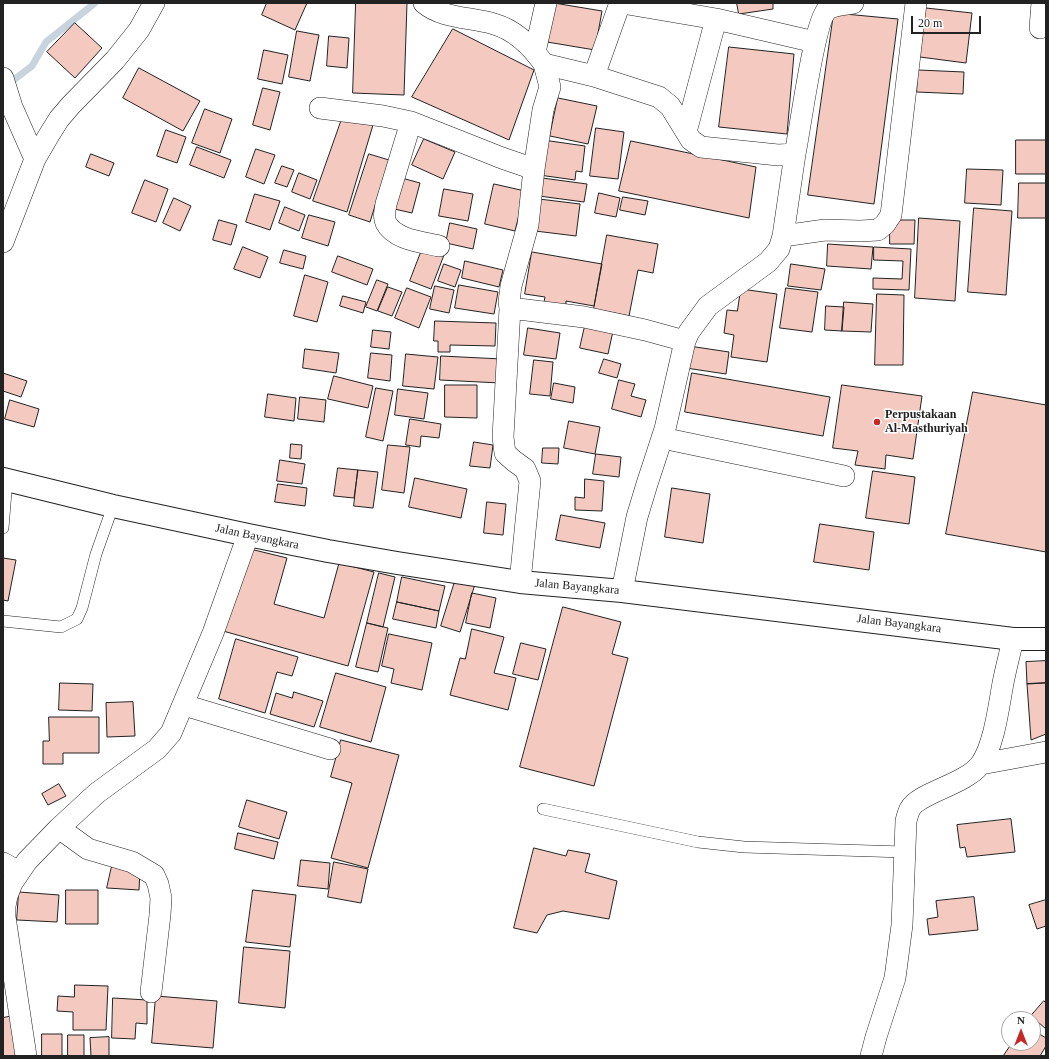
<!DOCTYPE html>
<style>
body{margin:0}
#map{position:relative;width:1049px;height:1059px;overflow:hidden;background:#fff;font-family:"Times New Roman",serif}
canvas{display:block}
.frame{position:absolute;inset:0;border:4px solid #222;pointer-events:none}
.north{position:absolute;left:1001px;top:1011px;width:40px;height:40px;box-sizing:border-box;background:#fff;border:1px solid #a7a7a7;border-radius:50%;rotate:0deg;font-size:11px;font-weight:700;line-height:16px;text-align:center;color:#222}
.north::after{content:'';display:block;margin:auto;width:14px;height:18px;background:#c62828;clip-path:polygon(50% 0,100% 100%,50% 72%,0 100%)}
.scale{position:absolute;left:911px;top:16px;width:70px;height:18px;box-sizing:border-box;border:2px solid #222;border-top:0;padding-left:5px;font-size:12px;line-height:14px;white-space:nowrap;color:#222;-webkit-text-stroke:3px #fff;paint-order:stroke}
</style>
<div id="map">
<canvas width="1049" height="1059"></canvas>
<div class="frame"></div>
<div class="north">N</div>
<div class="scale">20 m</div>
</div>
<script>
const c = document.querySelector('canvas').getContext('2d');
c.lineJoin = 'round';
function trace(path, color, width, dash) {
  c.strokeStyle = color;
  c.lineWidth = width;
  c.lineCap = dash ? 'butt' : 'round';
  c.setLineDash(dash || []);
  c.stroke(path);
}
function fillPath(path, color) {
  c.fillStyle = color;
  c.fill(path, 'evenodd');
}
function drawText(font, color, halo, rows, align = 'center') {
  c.font = font + ' "Times New Roman",serif';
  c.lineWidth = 3;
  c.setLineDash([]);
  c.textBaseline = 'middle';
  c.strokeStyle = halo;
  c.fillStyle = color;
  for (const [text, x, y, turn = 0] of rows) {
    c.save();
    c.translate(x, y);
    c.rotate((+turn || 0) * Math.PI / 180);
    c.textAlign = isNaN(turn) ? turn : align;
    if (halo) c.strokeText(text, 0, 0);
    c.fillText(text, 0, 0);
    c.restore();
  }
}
trace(new Path2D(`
 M7,85L32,66L46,42L95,3`), '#c7d3dd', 7);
const building = new Path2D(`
 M267,3H307L295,30L262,15Z
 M356,3H407L404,95L353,93Z
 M554,3L602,11L595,50L547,42Z
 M737,3H773V9L739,14Z
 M926,8L972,13L966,63L920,57Z
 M834,13L898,19L874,204L808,195Z
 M75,23L102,48L75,78L47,52Z
 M453,29L534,70L509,140L412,97Z
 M297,31L319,35L310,81L289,77Z
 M329,36L349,38L347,68L327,66Z
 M729,47L794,54L787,134L719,127Z
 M264,50L288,55L282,84L258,79Z
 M139,68L200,101L183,131L123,98Z
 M918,70L964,72L963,94L917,92Z
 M263,88L280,92L270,130L253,125Z
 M558,98L597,106L588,144L550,136Z
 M205,109L232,119L220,153L192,143Z
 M343,116L373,125L347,212L313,201Z
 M596,128L624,132L618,179L590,176Z
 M166,130L186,137L177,163L157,156Z
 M424,139L455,152L443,179L412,165Z
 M543,140L585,146L582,172L576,171L575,180L539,175Z
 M1016,140H1046V174H1016Z
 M631,141L756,167L749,218L619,191Z
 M197,147L231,160L224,178L190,165Z
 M256,149L275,155L264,184L246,177Z
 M91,154L114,163L109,176L86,167Z
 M369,154L389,160L370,222L349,215Z
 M282,166L294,170L287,187L275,183Z
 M967,169L1003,170L1001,205L965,203Z
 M299,173L317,180L310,199L292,192Z
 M398,177L420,183L412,213L390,208Z
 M542,178L587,184L584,202L539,196Z
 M145,180L168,189L156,222L132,213Z
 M1019,183H1046V218H1018Z
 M494,184L525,191L515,231L485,224Z
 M444,189L473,194L468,221L439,216Z
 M599,193L620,198L616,217L595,213Z
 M255,194L280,201L270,230L246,222Z
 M623,197L648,201L645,215L620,210Z
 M174,198L191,206L180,231L163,223Z
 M539,199L580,204L576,236L535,231Z
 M285,207L305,215L299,231L279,223Z
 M974,208L1012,211L1006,295L968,292Z
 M309,215L335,222L328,246L302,238Z
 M919,218L960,221L955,301L915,298Z
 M219,220L237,225L231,245L213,240Z
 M890,220H915L914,244H890Z
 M450,223L477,229L473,249L446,243Z
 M607,235L658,244L653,273L638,270L629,316L594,309Z
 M828,244L873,247L871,269L827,266Z
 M243,247L268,257L260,278L234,269Z
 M423,247L444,255L431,289L410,281Z
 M874,247L911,249L909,290L873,289V278L902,279L903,261L874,260Z
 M284,250L306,256L303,269L280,263Z
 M532,252L602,264L594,306L566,301V306L544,302L545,297L525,294Z
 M338,256L373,269L367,285L332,272Z
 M465,261L503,270L499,287L462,278Z
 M444,264L461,270L455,287L438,281Z
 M791,264L825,269L821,290L788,286Z
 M305,275L328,282L317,322L294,316Z
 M377,280L388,284L377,311L366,307Z
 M459,285L498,292L494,314L455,308Z
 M435,286L454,290L449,313L430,309Z
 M388,287L402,292L392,316L378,311Z
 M407,288L431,297L419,328L395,318Z
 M786,288L818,292L812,332L780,328Z
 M741,289L777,294L767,362L731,357L734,335L724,333L727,310L737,311Z
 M877,294L904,295L903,365H875Z
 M343,296L366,302L363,313L340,306Z
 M844,302L873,304L871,332L842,331Z
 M826,306L844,307L842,331L825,330Z
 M435,321L496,323L495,346L450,345V352H438V341H434Z
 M585,326L613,331L608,354L580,348Z
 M528,328L560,333L556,359L524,355Z
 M373,330L391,332L389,349L371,347Z
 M689,346L729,352L726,374L686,368Z
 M305,349L339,353L336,373L303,368Z
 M371,353L392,355L390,381L368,378Z
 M406,354L438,357L434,389L403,386Z
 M441,356L502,359L500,383L440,380Z
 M604,359L621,364L617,378L599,373Z
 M534,360L553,362L550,396L530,394Z
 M3,373L27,381L21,397L3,391Z
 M692,373L830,397L823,436L685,412Z
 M334,376L373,386L368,408L328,399Z
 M619,380L635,384L631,396L646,400L641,417L612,409Z
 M554,383L575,387L573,403L551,399Z
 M445,385H477V418L445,417Z
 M842,385L922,396L913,459L886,455L885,469L855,465L858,451L833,448Z
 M376,388L393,391L383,441L366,437Z
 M398,389L428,393L424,419L395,415Z
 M973,392L1046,405V552L946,534Z
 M268,394L296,398L294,421L265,417Z
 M300,397L326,400L324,422L298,419Z
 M10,400L39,409L34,427L5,419Z
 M410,419L441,424L439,438L421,436L420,447L406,445Z
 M569,421L600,427L595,454L564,448Z
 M474,442L493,445L490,468L470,466Z
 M291,444L302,445L301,459L290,458Z
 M388,445L410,447L404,493L382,490Z
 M543,448H559L558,464L542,463Z
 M596,454L621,457L619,477L593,474Z
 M280,460L305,464L302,484L277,481Z
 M338,468L358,470L354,498L334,496Z
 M358,470L378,472L373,508L354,506Z
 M873,471L915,477L909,524L866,518Z
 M415,478L467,489L461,518L409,507Z
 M585,479L604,481L602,511L575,510V497L584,498Z
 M278,484L307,488L305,506L275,502Z
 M672,488L710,494L703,543L665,537Z
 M487,502L506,504L503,535L484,533Z
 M561,515L605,523L600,548L556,540Z
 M820,524L874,532L869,570L814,562Z
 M246,548L287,558L274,604L324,618L339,563L374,572L348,666L223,631Z
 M3,558L16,560L8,601L3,600Z
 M379,573L395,577L383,627L367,623Z
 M457,575L476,581L460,632L441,626Z
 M402,577L445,586L439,611L397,602Z
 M472,593L496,598L490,628L466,623Z
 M397,602L439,611L436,628L393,619Z
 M563,607L621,622L612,654L628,658L594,786L520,767Z
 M367,623L388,628L378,672L356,667Z
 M472,629L504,637L494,673L516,678L508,710L450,695L460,658L465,659Z
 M389,634L432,643L422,690L391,683L394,669L382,666Z
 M236,639L298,657L292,676L277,672L265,713L219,699Z
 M521,643L546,649L538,680L513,674Z
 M1046,661V683L1027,684L1026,662Z
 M336,673L386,687L371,742L320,727Z
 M60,683L93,684L92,711L59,710Z
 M1046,683V734L1031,740L1027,684Z
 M294,692L323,701L314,727L270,714L276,693L292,698Z
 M133,702L135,736L107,737L106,703Z
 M49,717H99V753H63V764H43V741H49Z
 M341,740L399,755L368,868L331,858L352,783L331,777Z
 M59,784L66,796L48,805L42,794Z
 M247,800L287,812L279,839L239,827Z
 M1011,819L1015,852L967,857L965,847L960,848L957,825Z
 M238,833L278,842L274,859L235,849Z
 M534,848L566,856L568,850L590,854L585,872L617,881L609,919L563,911L547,915L537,933L514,928Z
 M301,860L330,863L328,889L298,886Z
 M334,862L368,869L361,903L328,897Z
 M112,866L140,869L139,890L107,888Z
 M66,890H98V924H66Z
 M253,890L296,895L290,947L246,942Z
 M19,892L59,895L57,922L17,920Z
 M974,897L978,930L929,935L927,919L938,917L936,901Z
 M1046,900V926L1037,929L1029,905Z
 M244,947L290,951L285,1008L239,1003Z
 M75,985L108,986L106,1030H73V1012L57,1011L58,996L74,997Z
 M156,996L217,1001L213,1048L152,1043Z
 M113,998L147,1000V1024L136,1023L135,1039L112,1038Z
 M1044,1001L1046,1003V1029L1031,1016Z
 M13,1016L19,1056H3V1018Z
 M1033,1030L1046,1038V1046L1040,1056H1003L1012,1043H1033Z
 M42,1034H62V1056H42Z
 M68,1035H84V1056H68Z
 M109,1037V1056H91L90,1038Z`);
fillPath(building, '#f3c9c0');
trace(building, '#222', 1);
const lane = new Path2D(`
 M3,528L7,480
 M3,621L61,627L77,619L82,608L96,554L113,506
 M543,809L698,842L744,847L904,852`);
const street = new Path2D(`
 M424,3C443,19 471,17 494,24C515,30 532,47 544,64L594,76L659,97L670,106L691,140L701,147L778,155L795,154L783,236
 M622,3L716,19L815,42
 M1040,28L1042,3
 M535,52L546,3
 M594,76L620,3
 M3,78L12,107L35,159
 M320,108L383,116L411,122L502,158L534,169
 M411,122L386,204C385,211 383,217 386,223C395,240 423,242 439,246
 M686,132L716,19
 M795,154C800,131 814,22 827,10C833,5 845,5 853,3
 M3,242L35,159L49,135L59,119L71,105L115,60L139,30L154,3
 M510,308L584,317L645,330L685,341
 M662,438L844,476
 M520,582L530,481L525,469L514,461L505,453L503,437L510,308L509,302L511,286L528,225L534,169L543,110L550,87L544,64
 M622,591L637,517L647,484L665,429L685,341L689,332L708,306L768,262L779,249L783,236L825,230L860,231L878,230L885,224L891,215L916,3
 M184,705L330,749
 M981,764L1046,752
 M59,828L88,849L132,862L154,875L158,884L161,898L160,915L151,992
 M3,863L19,872
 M26,1056L5,917V906L7,896L12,883L27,861L59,828L97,793L157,749L171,733L213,633L248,535
 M871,1056L876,1037L895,978L902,925L906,821C907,817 908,813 910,809C918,793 964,785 980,765C994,747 999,705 1003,683C1006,668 1010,653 1013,639`);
const highway = new Path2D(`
 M3,479L113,506L248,535L328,551L397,563L520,582L622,591L1013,639H1046`);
trace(lane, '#222', 12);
trace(street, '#222', 22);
trace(highway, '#222', 24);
trace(lane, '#fff', 11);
trace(street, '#fff', 21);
trace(highway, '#fff', 22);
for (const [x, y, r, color] of [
 [877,422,4,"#c62828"]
]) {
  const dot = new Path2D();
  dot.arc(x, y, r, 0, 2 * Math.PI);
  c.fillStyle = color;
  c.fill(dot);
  trace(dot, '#fff', 1.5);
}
drawText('bold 12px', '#222', '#fff', [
 ["Perpustakaan",885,415],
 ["Al-Masthuriyah",885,429]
], 'left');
drawText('12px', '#222', '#fff', [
 ["Jalan Bayangkara",257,537,12],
 ["Jalan Bayangkara",577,587,5],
 ["Jalan Bayangkara",899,624,7]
]);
</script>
